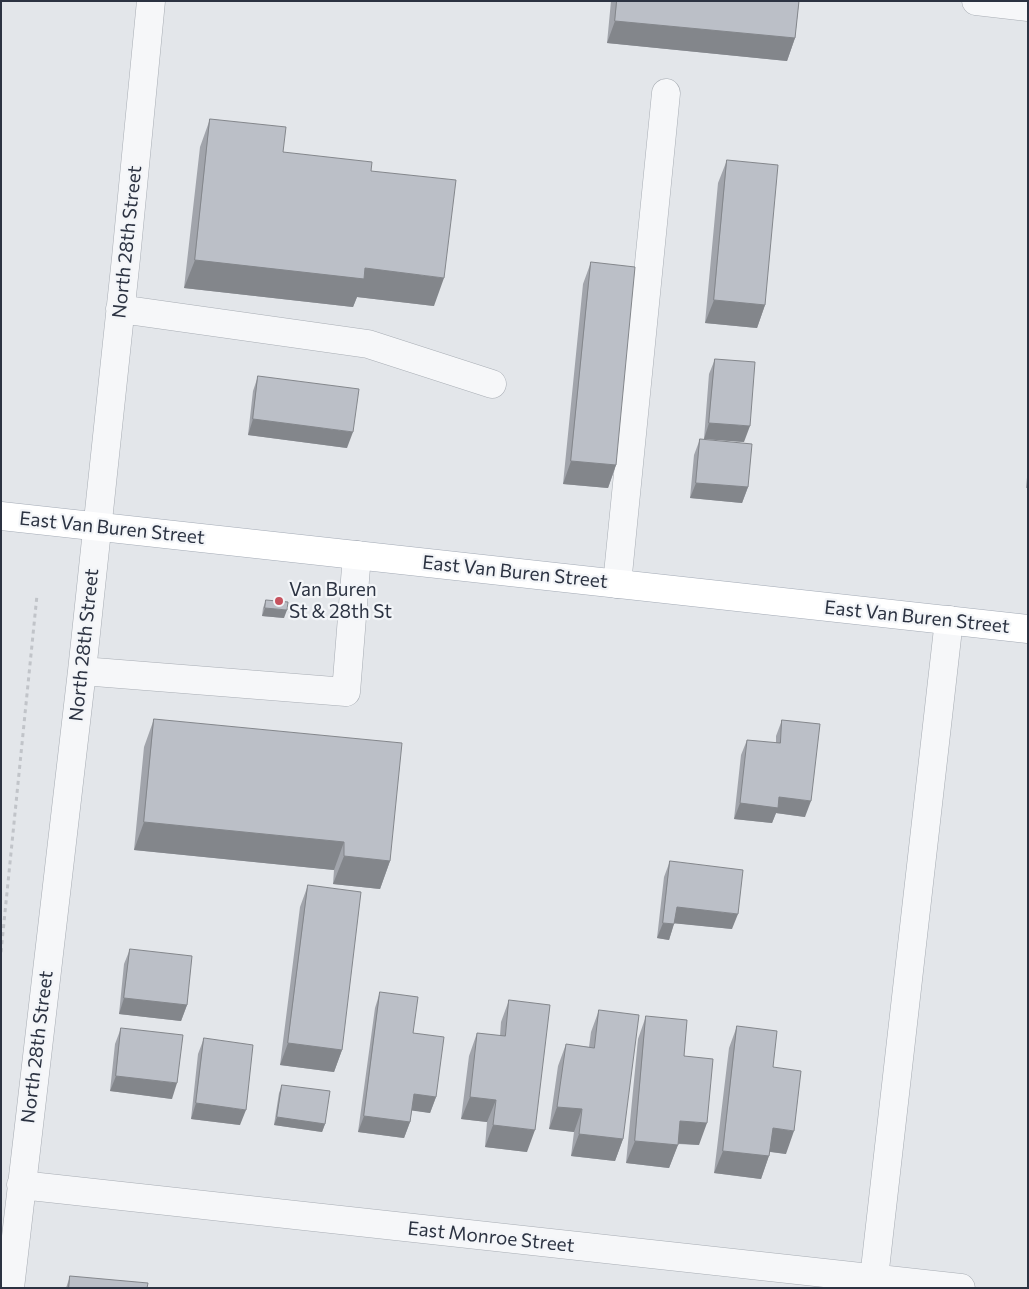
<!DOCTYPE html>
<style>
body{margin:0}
#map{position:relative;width:1029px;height:1289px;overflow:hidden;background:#e3e6ea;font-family:Commissioner,sans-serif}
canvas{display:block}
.frame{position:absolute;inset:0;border:2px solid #2c3342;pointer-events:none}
</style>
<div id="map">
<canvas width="1029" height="1289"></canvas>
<div class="frame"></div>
</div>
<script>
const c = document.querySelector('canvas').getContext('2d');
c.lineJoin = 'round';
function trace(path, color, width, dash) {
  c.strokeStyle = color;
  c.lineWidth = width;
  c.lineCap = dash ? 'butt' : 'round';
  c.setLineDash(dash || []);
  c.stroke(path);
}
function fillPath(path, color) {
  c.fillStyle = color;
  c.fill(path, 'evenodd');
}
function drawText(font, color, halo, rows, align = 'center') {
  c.font = font + ' Commissioner,sans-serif';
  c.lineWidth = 4.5;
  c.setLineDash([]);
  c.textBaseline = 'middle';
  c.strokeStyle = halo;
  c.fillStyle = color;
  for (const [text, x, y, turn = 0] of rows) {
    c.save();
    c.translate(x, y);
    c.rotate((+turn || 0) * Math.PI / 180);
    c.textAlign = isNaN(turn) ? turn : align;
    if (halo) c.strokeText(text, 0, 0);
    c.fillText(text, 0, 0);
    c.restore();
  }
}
const minor = new Path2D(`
 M976,1L1028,7
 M120,309L368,344L492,384
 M617,584L666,93
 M82,671L346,692L357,555
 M21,1185L961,1288
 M874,1278L949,620
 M10,1288L82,671L126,258L151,1`);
const major = new Path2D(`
 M1,516L1028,629`);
trace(minor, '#a8adb4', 29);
trace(major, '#a3aab5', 29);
trace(new Path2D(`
 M1,952L37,595`), '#c1c4c9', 3, [4, 4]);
trace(minor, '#f6f7f9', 28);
trace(major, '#fff', 28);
fillPath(new Path2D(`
 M611,1H799L795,38L787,61L607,43Z
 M210,119L283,152L371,171L434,306L357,297L353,307L184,288L200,147Z
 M727,160L765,305L757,328L705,323L718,183Z
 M591,262L616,465L608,488L563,484L583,284Z
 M715,359L744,442L704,439L709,374Z
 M258,376L347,448L248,435L253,391Z
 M700,439L748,487L742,503L690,498L694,455Z
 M1028,467V488H1026Z
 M266,600L284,618L262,616L263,608Z
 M154,719L390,861L380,889L333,884L334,870L134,850L144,747Z
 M782,720L805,817L776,813L772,823L734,819L741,755L747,740L776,743V736Z
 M670,861L732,929L674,923L669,940L657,938L664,877Z
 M308,885L342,1050L334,1072L280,1065L300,907Z
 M130,949L187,1005L181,1021L119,1014L124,964Z
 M380,992L413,1033L436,1097L430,1113L412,1110L410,1122L404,1138L358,1132L375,1008Z
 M509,1000L527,1152L485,1147L487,1122L461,1119L469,1056L477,1033L500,1036L501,1022Z
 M599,1010L623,1139L615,1161L571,1156L574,1132L549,1129L558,1066L566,1044L589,1047L591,1032Z
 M646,1016L684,1056L699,1145L678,1144L669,1168L626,1163L638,1039Z
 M737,1026L773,1067L786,1154L770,1152L761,1179L714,1173L729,1048Z
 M121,1028L172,1099L110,1091L115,1044Z
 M204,1038L240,1125L191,1119L198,1054Z
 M282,1085L325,1124L322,1132L274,1125L279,1093Z
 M70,1276L147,1288H66Z`), '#a1a4ab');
fillPath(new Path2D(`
 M615,21L795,38L787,61L607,43Z
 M195,260L365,268L444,278L434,306L357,297L353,307L184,288Z
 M714,300L765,305L757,328L705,323Z
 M253,419L353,432L347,448L248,435Z
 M709,423L750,426L744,442L704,439Z
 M571,461L616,465L608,488L563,484Z
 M696,483L748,487L742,503L690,498Z
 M265,608L287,610L284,618L262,616Z
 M779,797L811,801L805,817L776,813L772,823L734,819L740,803Z
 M144,822L344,842L334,870L134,850Z
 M344,856L390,861L380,889L333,884Z
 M677,907L738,914L732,929L671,923Z
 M663,923L674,924L669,940L657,938Z
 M124,998L187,1005L181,1021L119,1014Z
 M288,1043L342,1050L334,1072L280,1065Z
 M116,1076L177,1083L172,1099L110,1091Z
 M414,1094L436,1097L430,1113L408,1110Z
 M470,1097L496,1100L487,1122L461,1119Z
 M196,1103L246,1110L240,1125L191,1119Z
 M557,1107L582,1109L574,1132L549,1129Z
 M364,1116L410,1122L404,1138L358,1132Z
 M277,1117L325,1124L322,1132L274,1125Z
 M680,1121L707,1123L699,1145L672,1143Z
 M493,1125L535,1130L527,1152L485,1147Z
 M773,1128L794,1131L786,1154L765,1151Z
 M579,1134L623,1139L615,1161L571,1156Z
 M635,1141L678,1145L669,1168L626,1163Z
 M723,1151L769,1156L761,1179L714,1173Z`), '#83868b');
const building = new Path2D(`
 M617,1H799L795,38L615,21Z
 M210,119L286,127L283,152L372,162L371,171L456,180L444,278L365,268L364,279L195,260Z
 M727,160L778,165L765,305L714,300Z
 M591,262L635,267L616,465L571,461Z
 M715,359L755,362L750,426L709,423Z
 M258,376L359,389L353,432L253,419Z
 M700,439L752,444L748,487L696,483Z
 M266,600L288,602L287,610L265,608Z
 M154,719L402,743L390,861L344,856V842L144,822Z
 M782,720L820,724L811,801L779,797L778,808L740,803L747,740L780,743Z
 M670,861L743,870L738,914L677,907L674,924L663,923Z
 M308,885L361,892L342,1050L288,1043Z
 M130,949L192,956L187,1005L124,998Z
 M380,992L418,997L413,1033L444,1037L436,1097L414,1094L410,1122L364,1116Z
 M509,1000L550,1005L535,1130L493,1125L496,1100L470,1097L477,1033L505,1036Z
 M599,1010L639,1015L623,1139L579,1134L582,1109L557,1107L566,1044L594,1048Z
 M646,1016L687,1020L684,1056L713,1059L707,1123L680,1121L678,1145L635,1141Z
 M737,1026L777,1031L773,1067L801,1071L794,1131L773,1128L769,1156L723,1151Z
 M121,1028L183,1035L177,1083L116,1076Z
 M204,1038L253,1045L246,1110L196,1103Z
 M282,1085L330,1091L325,1124L277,1117Z
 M70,1276L148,1283L147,1288H69Z`);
fillPath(building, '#bbbfc7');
trace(building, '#83868b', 1);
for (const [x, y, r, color] of [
 [279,601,5,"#c6525e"]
]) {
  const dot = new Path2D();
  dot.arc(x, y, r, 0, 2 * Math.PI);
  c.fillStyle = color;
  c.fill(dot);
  trace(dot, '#f3f5f8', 2);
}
drawText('19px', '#2c3342', '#f3f5f8', [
 ["North 28th Street",127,242,-84],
 ["East Van Buren Street",112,528,6],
 ["East Van Buren Street",515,572,6],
 ["East Van Buren Street",917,617,6],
 ["North 28th Street",84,645,-84],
 ["North 28th Street",37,1047,-83],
 ["East Monroe Street",491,1237,6]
]);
drawText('19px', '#2c3342', '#f3f5f8', [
 ["Van Buren",289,590],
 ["St & 28th St",289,612]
], 'left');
</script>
